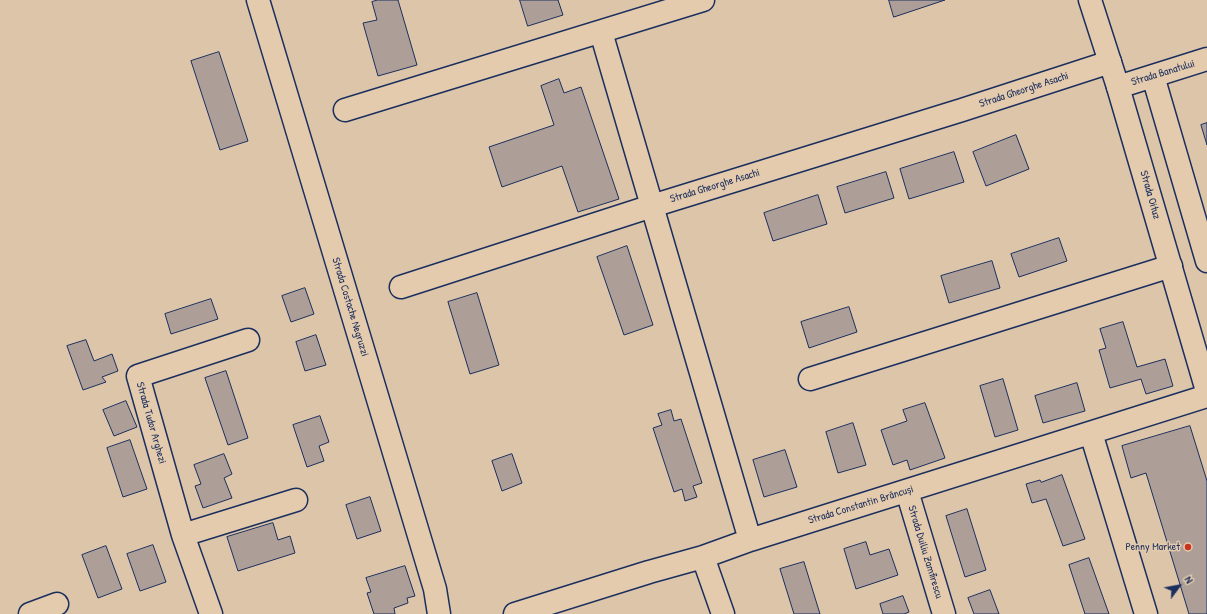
<!DOCTYPE html>
<meta charset="utf-8">
<style>
body{margin:0}
#map{position:relative;width:1207px;height:614px;overflow:hidden;background:#ddc5aa;font-family:"Patrick Hand",sans-serif}
canvas{display:block}
.north{position:absolute;left:1159px;top:566px;width:40px;height:40px;-webkit-text-stroke:3px #e5cbad;paint-order:stroke;rotate:58deg;font-size:11px;font-weight:700;line-height:16px;text-align:center;color:#1b2f5e}
.north::after{content:'';display:block;margin:auto;width:14px;height:18px;background:#1b2f5e;clip-path:polygon(50% 0,100% 100%,50% 72%,0 100%)}
</style>
<div id="map">
<canvas width="1207" height="614"></canvas>
<div class="north">N</div>
</div>
<script>
const c = document.querySelector('canvas').getContext('2d');
c.lineJoin = 'round';
function fillPath(path, color) {
  c.fillStyle = color;
  c.fill(path, 'evenodd');
}
function trace(path, color, width, dash) {
  c.strokeStyle = color;
  c.lineWidth = width;
  c.lineCap = dash ? 'butt' : 'round';
  c.setLineDash(dash || []);
  c.stroke(path);
}
function drawText(font, color, halo, rows, align = 'center') {
  c.font = font + ' "Patrick Hand",sans-serif';
  c.lineWidth = 3;
  c.setLineDash([]);
  c.textBaseline = 'middle';
  c.strokeStyle = halo;
  c.fillStyle = color;
  for (const [text, x, y, turn = 0] of rows) {
    c.save();
    c.translate(x, y);
    c.rotate((+turn || 0) * Math.PI / 180);
    c.textAlign = isNaN(turn) ? turn : align;
    if (halo) c.strokeText(text, 0, 0);
    c.fillText(text, 0, 0);
    c.restore();
  }
}
const building = new Path2D(`
 M378,0H398L417,65L378,76L363,23L377,20L372,2Z
 M520,0H558L563,15L528,26Z
 M889,0H945L894,17Z
 M219,52L248,141L220,150L191,61Z
 M559,79L564,93L581,87L619,199L578,212L562,166L502,187L489,147L554,125L541,86Z
 M1207,123V145L1201,125Z
 M1016,135L1029,169L986,186L973,152Z
 M954,152L964,182L909,199L900,169Z
 M886,172L894,198L845,213L837,187Z
 M818,195L827,224L773,241L764,213Z
 M1059,238L1067,261L1019,277L1011,254Z
 M627,246L653,325L624,335L597,257Z
 M992,261L1000,288L949,303L941,276Z
 M305,288L314,314L291,322L282,296Z
 M477,293L499,365L470,374L448,302Z
 M211,299L218,319L171,334L165,314Z
 M849,307L857,332L809,348L801,322Z
 M1123,322L1137,367L1165,359L1173,386L1146,394L1141,379L1110,388L1099,350L1106,348L1100,329Z
 M316,335L326,365L305,371L296,342Z
 M86,340L94,361L112,354L118,371L102,377L106,382L83,390L67,346Z
 M226,371L248,438L228,445L205,378Z
 M1003,379L1018,430L995,437L980,386Z
 M1077,383L1085,411L1043,423L1035,396Z
 M126,401L137,427L114,436L103,410Z
 M925,403L945,458L910,470L907,460L893,465L881,430L907,421L903,410Z
 M671,410L674,421L681,419L702,483L693,486L697,497L685,501L682,489L674,492L653,428L662,425L658,414Z
 M320,416L329,442L319,446L324,461L307,467L293,425Z
 M853,423L866,465L838,473L826,432Z
 M1190,426L1207,481V614H1189L1146,473L1131,478L1122,446Z
 M130,440L147,489L123,497L107,448Z
 M785,450L797,487L764,497L753,460Z
 M224,454L232,474L224,478L232,498L203,508L195,486L201,484L194,465Z
 M512,454L522,483L502,491L492,461Z
 M1062,475L1085,539L1063,546L1046,499L1032,503L1026,484L1040,480L1041,482Z
 M370,497L381,531L357,539L346,505Z
 M967,509L986,570L965,577L946,516Z
 M273,523L278,540L290,536L295,553L238,571L227,537Z
 M866,542L870,555L889,549L898,575L856,589L844,549Z
 M153,545L166,582L140,591L127,554Z
 M106,546L122,589L98,598L82,555Z
 M1089,558L1109,614H1085L1069,565Z
 M804,562L820,614H794L780,569Z
 M405,566L415,596L407,598L408,603L394,608L395,614H374L367,593L371,592L366,578Z
 M990,590L999,614H974L968,598Z
 M903,596L909,612L904,614H883L880,604Z`);
fillPath(building, '#ad9f97');
trace(building, '#1b2f5e', 1);
const minor = new Path2D(`
 M258,0L435,589L439,614
 M601,32L652,206L750,540
 M1153,76L1207,261
 M1118,87L1207,59
 M345,110L703,0
 M401,287L652,206L962,110L1110,62
 M810,379L1171,266
 M1091,433L1146,614
 M907,491L944,614
 M183,535L296,500
 M703,557L723,614
 M30,614L57,604
 M211,614L183,535L138,376L248,340
 M515,614L649,572L703,557L750,540L1207,396`);
const major = new Path2D(`
 M1090,0L1118,87L1207,391`);
trace(minor, '#1b2f5e', 25);
trace(major, '#1b2f5e', 25);
trace(minor, '#e5cbad', 22);
trace(major, '#e5cbad', 22);
for (const [x, y, r, color] of [
 [1188,547,4,"#c8321e"]
]) {
  const dot = new Path2D();
  dot.arc(x, y, r, 0, 2 * Math.PI);
  c.fillStyle = color;
  c.fill(dot);
  trace(dot, '#e5cbad', 1.5);
}
drawText('11px', '#1b2f5e', '#e5cbad', [
 ["Strada Banatului",1163,73,-17],
 ["Strada Gheorghe Asachi",1024,90,-18],
 ["Strada Gheorghe Asachi",715,186,-17],
 ["Strada Oituz",1150,195,74],
 ["Strada Costache Negruzzi",350,307,73],
 ["Strada Tudor Arghezi",151,423,74],
 ["Strada Constantin Brâncuși",861,505,-17],
 ["Strada Duiliu Zamfirescu",925,552,73]
]);
drawText('11px', '#1b2f5e', '#e5cbad', [
 ["Penny Market",1180,547]
], 'right');
</script>
